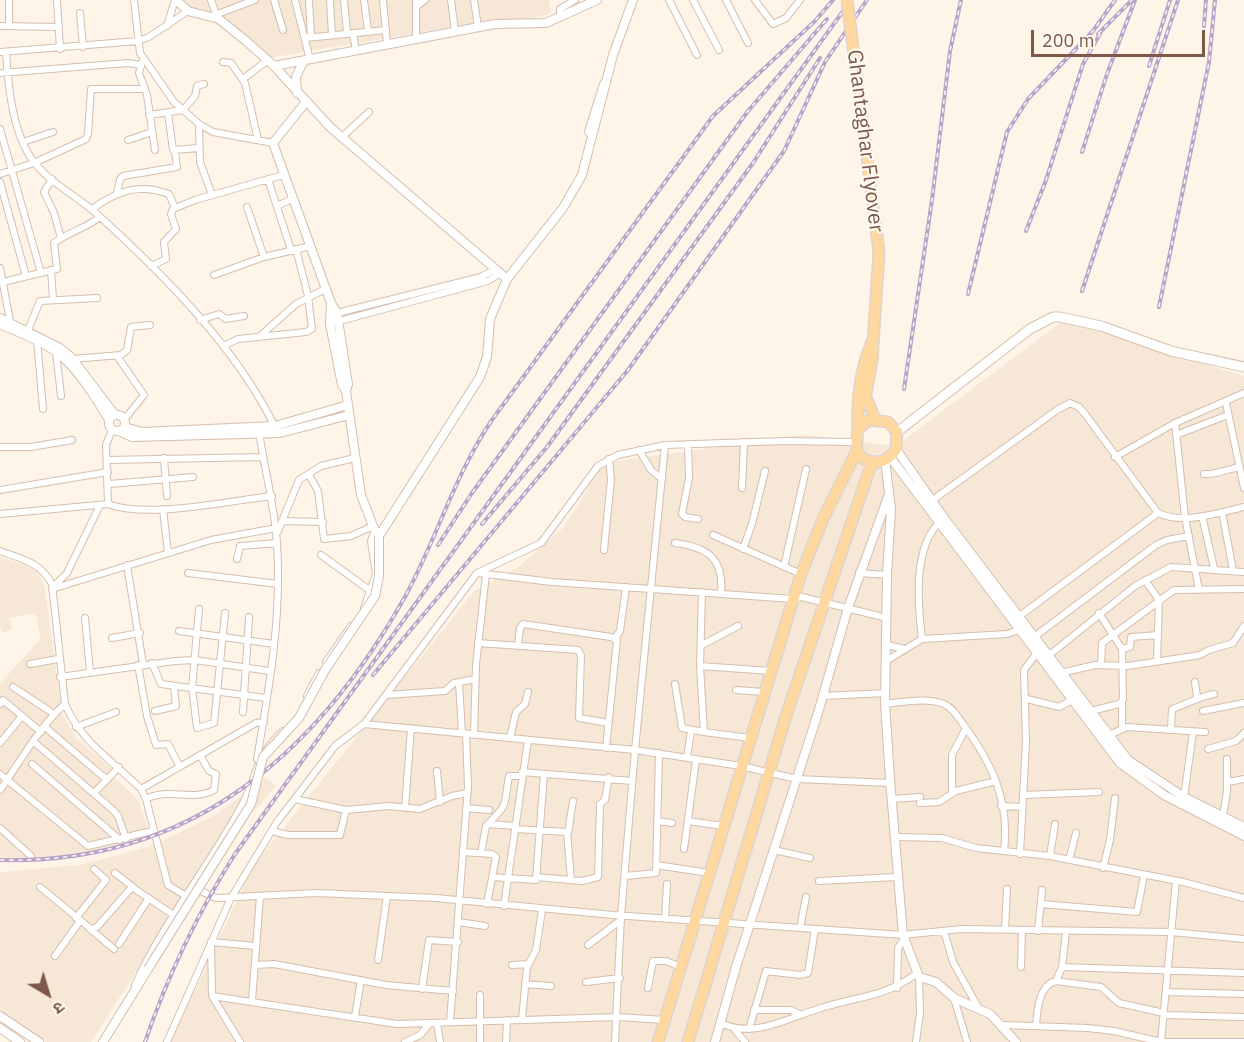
<!DOCTYPE html>
<meta charset="utf-8">
<style>
body{margin:0}
#map{position:relative;width:1244px;height:1042px;overflow:hidden;background:#fef5e8;font-family:"IBM Plex Sans","Noto Sans Devanagari",sans-serif}
canvas{display:block}
.north{position:absolute;left:18px;top:964px;width:60px;height:60px;-webkit-text-stroke:4px #fff9f1;paint-order:stroke;rotate:142deg;font-size:16px;font-weight:700;line-height:24px;text-align:center;color:#7c5948}
.north::after{content:'';display:block;margin:auto;width:21px;height:27px;background:#7c5948;clip-path:polygon(50% 0,100% 100%,50% 72%,0 100%)}
.scale{position:absolute;left:1031px;top:30px;width:174px;height:27px;box-sizing:border-box;border:3px solid #7c5948;border-top:0;padding-left:8px;font-size:18px;line-height:21px;white-space:nowrap;color:#7c5948;-webkit-text-stroke:4px #fff9f1;paint-order:stroke}
</style>
<div id="map">
<canvas width="1244" height="1042"></canvas>
<div class="north">उ</div>
<div class="scale">200 m</div>
</div>
<script>
const c = document.querySelector('canvas').getContext('2d');
c.lineJoin = 'round';
function fillPath(path, color) {
  c.fillStyle = color;
  c.fill(path, 'evenodd');
}
function trace(path, color, width, dash) {
  c.strokeStyle = color;
  c.lineWidth = width;
  c.lineCap = dash ? 'butt' : 'round';
  c.setLineDash(dash || []);
  c.stroke(path);
}
function drawText(font, color, halo, rows, align = 'center') {
  c.font = font + ' "IBM Plex Sans",sans-serif';
  c.lineWidth = 4.5;
  c.setLineDash([]);
  c.textBaseline = 'middle';
  c.strokeStyle = halo;
  c.fillStyle = color;
  for (const [text, x, y, turn = 0] of rows) {
    c.save();
    c.translate(x, y);
    c.rotate((+turn || 0) * Math.PI / 180);
    c.textAlign = isNaN(turn) ? turn : align;
    if (halo) c.strokeText(text, 0, 0);
    c.fillText(text, 0, 0);
    c.restore();
  }
}
fillPath(new Path2D(`
 M178,0H549L551,13L522,21L492,20L270,58L220,15H199Z
 M1064,320L1244,376V1042H171L253,866L474,591L518,567L564,527L604,463L803,435L896,446Z
 M0,557L27,566L35,571L44,583L62,713L76,738L112,769L109,772L139,801L150,835L71,857L0,862V683L41,639L35,613L10,618L12,630L2,633L0,624Z
 M266,778L275,786L257,809L238,812L91,1042H46L0,1013V872L80,865L151,846L212,817Z`), '#f7e7d6');
const minor = new Path2D(`
 M57,0L60,49
 M134,0L140,53L174,102L199,124L213,132L273,143
 M211,0L216,14
 M274,0L283,30
 M295,0L310,60
 M309,0L311,37
 M330,0L332,35
 M344,0L347,33
 M364,0L368,31
 M383,0L387,44
 M416,0V39
 M451,0L455,31
 M474,0L478,27
 M669,0L697,55
 M693,0L719,50
 M726,0L748,43
 M755,0L773,24L786,18L800,0
 M416,7L425,0
 M80,13L83,47
 M212,16L255,0
 M560,18V9L575,0
 M0,26L59,27
 M9,26V0
 M167,26L175,0
 M353,33L356,51
 M305,38L386,30
 M0,52L138,41L149,37L188,11
 M6,52C8,85 12,129 31,158C47,182 76,195 97,214C163,274 236,347 275,427
 M142,62L139,73L147,95L155,150
 M223,62L231,63L245,83L258,140
 M0,73L128,63L140,65
 M243,79L268,60
 M168,113L173,150L199,148
 M149,115L183,110L195,96L197,86L204,84
 M199,124L200,162L212,195
 M0,129L41,273
 M342,137L369,112
 M128,140L152,132
 M23,142L53,132
 M0,174L34,163L86,139L88,134L91,89H145
 M52,179L44,192L54,213L61,238
 M268,179L291,250
 M0,182L26,276
 M117,193L120,179L123,176L177,167L175,151
 M277,206L292,199
 M247,207L264,257
 M92,209C117,191 138,183 169,194L175,208
 M151,266L166,259L164,242L176,229L171,214L173,209L195,200L283,175
 M0,268L11,326
 M51,270L53,299
 M214,275L264,257L311,246
 M3,282L57,269L54,243C69,232 86,228 100,217
 M333,314L481,277L494,270
 M200,320L219,314L226,319L244,316
 M336,322L488,281L499,274
 M28,330L40,301L97,298
 M259,337L296,304L325,289
 M37,340L43,409
 M223,346L238,339L306,332L312,329L308,296L296,249
 M56,352L61,396
 M117,356L144,395L124,420
 M72,359L121,355L127,350L131,327L150,325
 M1226,403L1244,488
 M1175,423L1185,517L1199,590
 M1176,435L1228,415
 M688,444L689,478L682,514L685,517L698,519
 M0,447H31L72,440
 M639,450L651,470L662,479
 M1115,457L1175,423L1244,393
 M164,458L167,496
 M107,460L263,457
 M1204,474C1215,475 1228,469 1240,467
 M309,475L318,491L324,539L351,536L373,526
 M109,484L193,477
 M742,488L744,442
 M0,490L108,472
 M930,502L1057,410L1070,403L1079,407L1085,414L1158,513C1183,525 1218,513 1244,507
 M108,504C147,519 228,501 272,496
 M163,509L168,553
 M1222,512L1233,570
 M0,514L108,504L106,445L112,430
 M1202,516L1214,568
 M282,521L323,522
 M278,531L299,480L321,466L355,458
 M713,535L801,574
 M675,543C708,547 724,559 721,593
 M743,549L752,524L765,471
 M604,550L611,479L609,459
 M0,551C22,559 40,562 52,584L65,704C80,741 114,762 141,789L146,799L168,885L186,896
 M321,555L372,592
 M237,559L240,546L277,543
 M127,565L143,664
 M784,567L806,469
 M188,573L278,584
 M478,573L552,582L793,599L802,597L887,618
 M859,573L887,575
 M1145,580L1159,600L1157,660
 M54,586L67,573L100,505
 M52,589L211,540L276,528
 M364,608L376,574L371,541L375,531
 M199,609L192,688L197,728L214,723L225,613
 M85,618L90,672
 M1017,618L1158,513
 M179,631L274,644
 M1034,637L1156,545L1167,540L1189,536
 M112,638L140,633
 M615,638L620,631L626,587
 M922,639C918,605 912,545 942,520
 M478,643L578,650L581,655L579,718L609,723
 M518,645L520,628L523,624L611,637L617,640L606,748
 M702,645L738,626
 M887,645L905,649
 M1122,649L1130,647L1131,637L1158,635
 M1047,657L1135,586L1171,567L1244,572
 M886,661L922,639L1007,634L1022,629
 M326,662L351,626
 M152,663L161,684L266,698
 M30,664L58,659
 M138,665L147,716L156,745L168,744L180,767
 M1101,665L1102,643L1174,590L1244,589
 M700,666L702,592
 M1061,673L1095,665L1128,666L1200,655L1209,650L1233,643L1244,626
 M60,677L175,661L195,660L269,671
 M459,682L462,733
 M1195,682L1197,697
 M675,684L682,728L704,732
 M13,687L54,714
 M736,690L764,692
 M386,695L445,691L454,683L476,679
 M307,696L319,673
 M823,696L886,693
 M1027,699L1059,707L1076,698
 M1122,703V728
 M0,704L3,700L41,732
 M885,704C905,702 926,697 944,704C953,708 958,717 963,724C992,763 1010,801 1004,851
 M155,711L176,706L174,686
 M1091,711L1119,704L1123,700L1122,649L1099,613
 M1203,711L1244,703
 M243,712L249,617
 M364,724L635,750L741,766L797,779L890,783
 M45,727L106,779
 M76,727L116,712
 M1171,730L1172,709C1187,704 1198,697 1214,694
 M474,734L476,665L486,574
 M1109,735L1127,727L1205,732
 M510,738L516,712L525,704L528,692
 M750,738L704,732L700,666L771,671
 M33,741L113,810L118,816L126,839
 M0,743L22,716
 M1208,749L1236,741L1244,733
 M687,758L691,730
 M257,759C269,689 282,616 277,544C275,506 264,469 259,431
 M32,764L120,840
 M437,771L440,802
 M522,772L632,781
 M0,774L88,846L152,831
 M1228,782L1244,779
 M141,789L256,723L264,722
 M0,790C21,761 38,728 65,704
 M94,793L119,767
 M952,793V755L966,728
 M1024,795L1099,792
 M1184,797L1193,732
 M146,799C168,787 193,802 214,790L216,774L209,771L200,755
 M295,799L346,810L389,806L420,809L452,796L467,793
 M892,799L920,797
 M920,803L939,802L956,791L996,781
 M1001,806L1022,807
 M405,808L411,728
 M466,808L489,810
 M1223,816L1227,791V759
 M657,821L672,823
 M688,821L723,826
 M488,824L516,826
 M0,828L31,856
 M516,829L567,832L571,880
 M272,831L288,835H340L346,810
 M568,833L573,801
 M895,837L942,838L976,848L1050,856L1183,882L1244,898
 M684,849L696,760
 M774,850L810,858
 M463,852L492,854L496,857L487,904
 M481,853L486,826C510,802 503,808 509,776H521
 M1020,854L1026,742L1024,670L1036,654
 M1050,856L1055,824
 M1069,860L1076,833
 M656,865L709,873
 M1103,868L1110,840L1115,798
 M115,873L133,887
 M625,876L656,873L659,753
 M492,877L536,880L544,774
 M536,877L582,881L598,877L600,804L605,800L609,777
 M819,881L897,877
 M40,887L91,929L97,927L132,887L175,916
 M192,887L216,898L316,893L436,898L613,915L903,935L961,929L1172,932L1244,939
 M1041,904L1137,912L1144,875
 M504,906L528,740
 M76,918L106,880L94,869
 M665,918L667,884
 M458,922L485,926
 M89,928L114,949
 M800,928L806,897
 M1005,930L1007,889
 M944,931L953,962L979,1009
 M1038,931L1042,890
 M119,944L149,898
 M588,945L621,920
 M255,946L211,942L212,996L397,1024L618,1017L664,1020
 M55,956L80,921
 M378,960L387,896
 M255,965L274,964L386,985L453,991
 M512,965L528,964
 M1021,967L1022,930
 M1062,967L1244,973
 M1056,981L1101,987L1119,1003L1164,1013
 M586,982L620,978
 M525,984L551,986
 M135,985C163,922 209,867 241,807C259,775 252,760 283,731
 M648,988L653,961H666L681,967
 M897,988L898,948L904,939
 M422,989L429,940L458,942
 M1167,992L1244,994
 M480,995V1042
 M212,996L240,1042
 M954,998L967,1042
 M252,1001L260,896
 M754,1010H791L801,1015
 M1164,1015L1244,1017
 M355,1016L361,980
 M522,1019L527,967L536,950L542,910
 M450,1022L468,787L466,733
 M437,1023L440,1042
 M720,1023C755,1039 787,1018 821,1008C858,996 883,998 916,974
 M1003,1025L1088,1028L1114,1031L1161,1042H1244
 M1036,1026C1037,1010 1039,985 1056,981L1062,967L1066,932
 M749,1029L766,971L800,975L808,973L815,929
 M735,1030L745,1042
 M167,1042L231,898L277,822L335,746L364,724L477,573L541,543L598,466L618,455L665,445L785,441L854,442
 M405,1042L420,1035L429,1024
 M506,1042L507,1020
 M615,1042L621,916L635,750L665,445
 M916,1042L920,1013L919,977
 M1161,1042L1176,881`);
const tertiary = new Path2D(`
 M176,0L188,11L219,19L246,41L274,66L330,127L507,279
 M274,66L495,24L546,23L597,0
 M297,93L296,77L303,62
 M305,103L273,143L331,303L337,313L348,384L346,391L361,495L375,531L380,534
 M589,132L604,84
 M331,303L330,324L342,385L346,391
 M0,318L60,348L71,357L115,415
 M0,324C20,333 41,340 58,353C79,370 96,398 109,420
 M109 423a8 8 0 1 1 16 0a8 8 0 1 1-16 0Z
 M124,427L143,432L275,426L348,405
 M119,431L132,437L280,433L349,415
 M896,449L944,518L1128,760L1184,797L1244,827
 M890,457L1120,763L1164,795L1244,836
 M885,460L891,509L887,575L885,704L890,779L903,935L919,977L936,982L954,998L990,1014L1016,1042
 M379,536L480,377L487,357L490,319L507,279L563,208L582,175L613,55L633,0
 M0,1016L39,1042
 M0,1028L20,1042
 M103,1042L148,969
 M715,1042L736,967L818,713L848,608L889,494`);
const secondary = new Path2D(`
 M897,432L1030,329L1053,317H1060L1101,326L1171,351L1244,367`);
const primary = new Path2D(`
 M866,393L872,360L879,252
 M865,395L875,419
 M858,429L869,420L888,422L897,432L896,449C891,457 883,463 873,462C850,458 858,440 858,425C857,395 861,367 873,339
 M658,1042L801,574L823,519L857,450
 M688,1042L786,716L872,462`);
trace(minor, '#d5beaf', 8);
trace(tertiary, '#d5beaf', 10);
trace(secondary, '#d8beab', 11);
trace(primary, '#ddd4cf', 13);
trace(minor, '#fff', 6);
trace(tertiary, '#fff', 8);
trace(secondary, '#fff', 9);
trace(primary, '#ffd89f', 10);
const rail = new Path2D(`
 M1204,26L1206,0
 M1098,34L1132,0
 M1149,66L1170,0
 M1082,152L1107,74L1135,0
 M1026,231L1046,180L1083,64L1101,32
 M1082,291L1178,0
 M968,294L1007,132L1028,99L1093,31L1115,0
 M1159,307L1209,62L1215,0
 M904,389L932,200L950,51L961,0
 M482,524L547,447L753,163L820,58
 M438,545L472,493L748,111L827,19
 M373,675L628,370L784,151L825,62L867,0
 M0,860C191,865 317,754 406,595C437,538 455,474 492,420L713,116L815,21L833,0
 M145,1042C168,975 197,914 235,854L851,0`);
trace(rail, '#b8a4cb', 4);
trace(rail, '#fff9f1', 1.5, [4.5]);
const tertiaryBridge = new Path2D(`
 M148,969L251,804L263,757L299,718L325,670L375,596L379,576V536`);
const primaryBridge = new Path2D(`
 M847,0L879,252`);
trace(tertiaryBridge, '#d5beaf', 10, []);
trace(primaryBridge, '#ddd4cf', 13, []);
trace(tertiaryBridge, '#fff', 8);
trace(primaryBridge, '#ffd89f', 10);
drawText('21px', '#7c5948', '#fff9f1', [
 ["Ghantaghar Flyover",865,141,83]
]);
</script>
